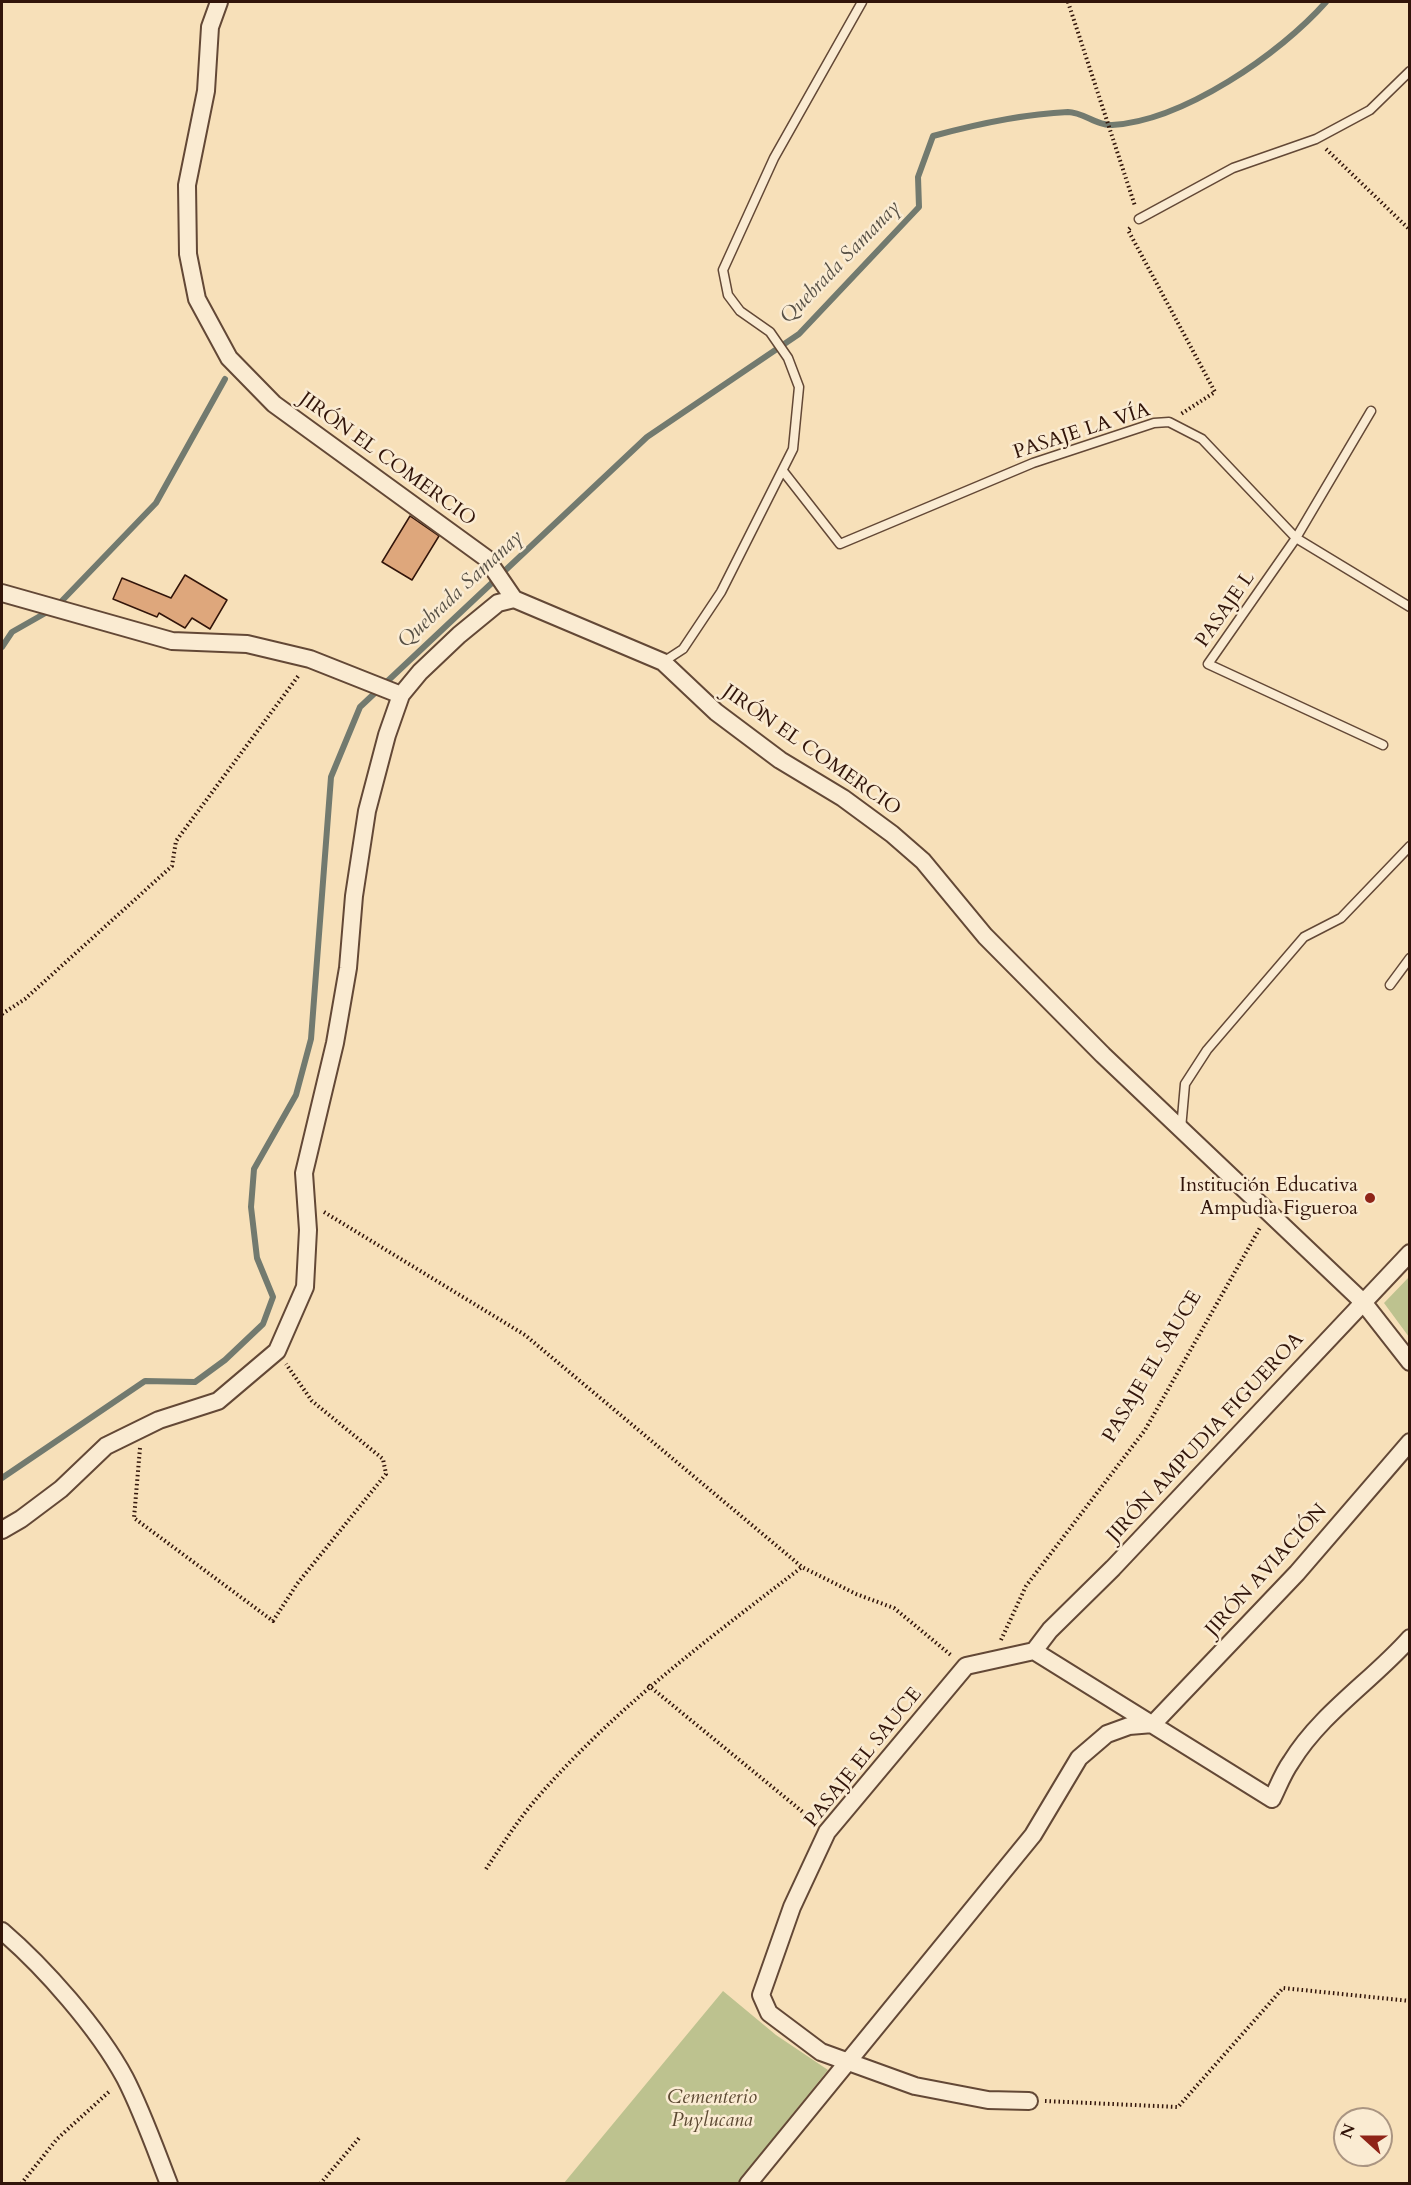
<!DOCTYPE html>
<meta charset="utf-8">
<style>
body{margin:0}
#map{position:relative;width:1411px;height:2185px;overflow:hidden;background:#f7e0b9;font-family:Cardo,serif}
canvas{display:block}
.frame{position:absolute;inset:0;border:3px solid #32150a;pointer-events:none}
.north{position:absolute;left:1333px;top:2107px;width:60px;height:60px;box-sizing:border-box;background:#faebd2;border:2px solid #aa9582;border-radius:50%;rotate:291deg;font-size:16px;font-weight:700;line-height:24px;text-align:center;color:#32150a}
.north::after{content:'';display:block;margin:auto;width:21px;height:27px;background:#8f2418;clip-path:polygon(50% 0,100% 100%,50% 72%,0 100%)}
</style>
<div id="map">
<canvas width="1411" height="2185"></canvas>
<div class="frame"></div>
<div class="north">N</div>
</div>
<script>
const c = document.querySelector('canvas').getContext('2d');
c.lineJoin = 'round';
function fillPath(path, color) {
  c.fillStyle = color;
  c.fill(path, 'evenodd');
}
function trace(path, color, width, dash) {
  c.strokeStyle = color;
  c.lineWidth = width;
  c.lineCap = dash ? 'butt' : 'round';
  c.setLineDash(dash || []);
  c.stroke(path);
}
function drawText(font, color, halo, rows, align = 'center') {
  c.font = font + ' Cardo,serif';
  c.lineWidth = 5;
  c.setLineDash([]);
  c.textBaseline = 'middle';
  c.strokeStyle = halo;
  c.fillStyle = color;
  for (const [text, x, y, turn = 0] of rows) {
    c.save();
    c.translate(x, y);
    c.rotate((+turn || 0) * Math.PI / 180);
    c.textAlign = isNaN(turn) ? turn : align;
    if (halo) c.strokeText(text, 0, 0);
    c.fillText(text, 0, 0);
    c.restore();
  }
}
fillPath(new Path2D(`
 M1409,1277V1337L1384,1303Z
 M723,1991L776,2035L828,2070L737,2183H564Z`), '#bdc28f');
trace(new Path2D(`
 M2,647L12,632L56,607L156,503L225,379
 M2,1478L145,1381L195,1382L225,1360L263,1324L273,1297L257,1258L251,1207L254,1169L296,1095L311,1039L331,777L360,707L647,437L799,334L919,207L918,177L933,136C977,124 1022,114 1068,112C1083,112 1097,126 1112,125C1183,121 1280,54 1326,2`), '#727a6f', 6);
const building = new Path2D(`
 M410,516L439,536L412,580L382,562Z
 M185,575L227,600L210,629L192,618L185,628L159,613L157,617L113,599L122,578L171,598Z`);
fillPath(building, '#dea77c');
trace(building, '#32150a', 1.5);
const lane = new Path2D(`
 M1139,219L1233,168L1316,139L1370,110L1410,71
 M1371,411L1296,538L1208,664L1383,745
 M783,471L840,544L1033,463L1154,423L1169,422L1202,439L1296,538L1410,607
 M663,662L683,649L721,592L793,449L799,387L788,358L770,332L740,311L728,295L723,270L774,158L862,2
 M1390,985L1410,958
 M1181,1129L1185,1084L1207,1050L1304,937L1341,918L1410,846`);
const street = new Path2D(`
 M219,2L210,27L206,91L187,185L188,254L197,299L229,358L274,404L486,558L514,599L663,662L716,712L780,760L843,798L892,834L923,861L985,936L1103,1055L1363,1302L1410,1362
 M2,593L172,641L247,644L310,659L401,695
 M2,1530L21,1519L61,1489L106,1446L159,1420L218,1401L277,1351L305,1287L308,1230L304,1173L335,1043L348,968L354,896L367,811L387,735L401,695L420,672L459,635L498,603L514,599
 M1034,1651L1050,1630L1113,1568L1410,1253
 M1034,1651L1272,1799C1278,1787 1283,1773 1291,1762C1321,1713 1373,1680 1410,1638
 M2,1931C44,1967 98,2028 125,2078C142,2111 155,2148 169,2184
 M1029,2101L988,2100L915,2086L821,2052L769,2013L761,1995L792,1907L827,1832L966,1666L1034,1651
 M748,2184L1033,1835L1079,1758L1107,1734L1129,1726L1153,1724L1297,1573L1410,1442`);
trace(lane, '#634836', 11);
trace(street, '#634836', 20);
trace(new Path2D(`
 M1068,2L1135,206
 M1326,149L1410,230
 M1130,228L1128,230L1215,392L1181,414
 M2,1014L25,999L172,866L176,841L299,675
 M324,1212L525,1335L802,1567L856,1594L894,1608L952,1656
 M140,1448L134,1518L273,1621L297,1584L386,1474L383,1459L312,1401L286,1364
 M1001,1640L1026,1586L1145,1430L1261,1226
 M648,1685L815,1822
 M486,1869C502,1845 518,1820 537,1798C616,1707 707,1640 802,1567
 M1045,2101L1178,2107L1283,1988L1410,2001
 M21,2184L57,2139L111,2090
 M320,2184L360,2137`), '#32150a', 4, [1.5, 3]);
trace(lane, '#faebd2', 8);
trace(street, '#faebd2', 16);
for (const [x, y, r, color] of [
 [1370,1198,6,"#8f2418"]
]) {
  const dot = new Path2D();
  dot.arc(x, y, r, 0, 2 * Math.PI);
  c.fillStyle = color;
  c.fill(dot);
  trace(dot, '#faebd2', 2);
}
drawText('20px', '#32150a', '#faebd2', [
 ["PASAJE LA VÍA",1082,432,-18],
 ["JIRÓN EL COMERCIO",387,460,36],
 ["PASAJE L",1226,610,-55],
 ["JIRÓN EL COMERCIO",811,751,35],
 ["PASAJE EL SAUCE",1153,1367,-59],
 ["JIRÓN AMPUDIA FIGUEROA",1206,1438,-47],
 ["JIRÓN AVIACIÓN",1267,1571,-48],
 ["PASAJE EL SAUCE",864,1758,-51]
]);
drawText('20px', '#32150a', '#faebd2', [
 ["Institución Educativa",1358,1186],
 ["Ampudia Figueroa",1358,1209]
], 'right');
drawText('italic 20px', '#5c4932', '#faebd2', [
 ["Cementerio",712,2098],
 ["Puylucana",712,2121]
]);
drawText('italic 21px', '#575045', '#faebd2', [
 ["Quebrada Samanay",841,263,-46],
 ["Quebrada Samanay",461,590,-43]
]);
</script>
